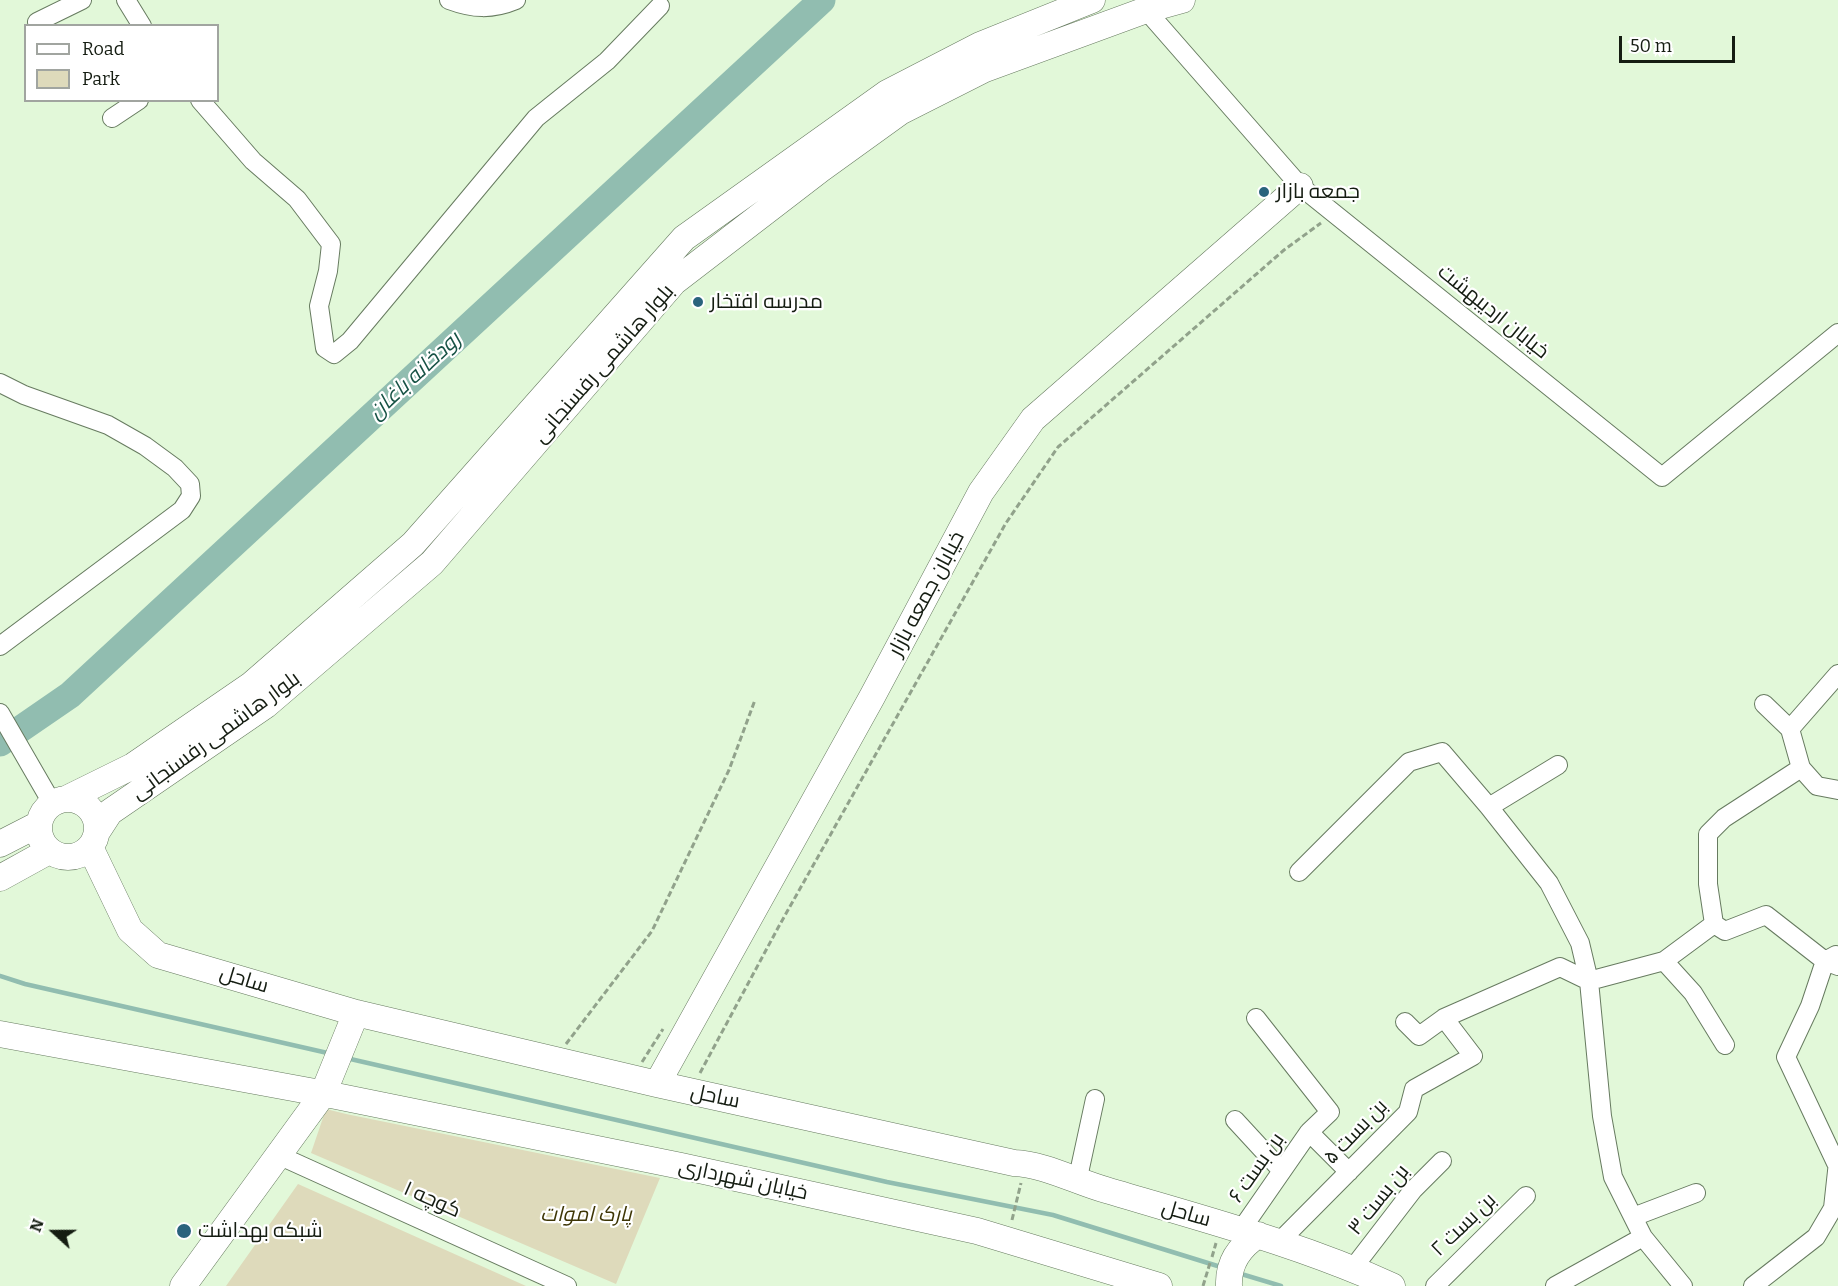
<!DOCTYPE html>
<meta charset="utf-8">
<style>
body{margin:0}
#map{position:relative;width:1838px;height:1286px;overflow:hidden;background:#e2f8d9;font-family:Bitter,serif}
canvas{display:block}
.legend{position:absolute;left:24px;top:24px;width:195px;height:78px;box-sizing:border-box;background:#fff;border:2px solid #a1a5a0;margin:0;padding:8px 10px;list-style:none;font-size:18px;color:#151d12}
.legend li{display:flex;align-items:center;gap:12px;height:30px}
.legend b{width:30px;border:2px solid #a1a5a0}
.north{position:absolute;left:24px;top:1202px;width:60px;height:60px;-webkit-text-stroke:4px #fff;paint-order:stroke;rotate:291deg;font-size:16px;font-weight:700;line-height:24px;text-align:center;color:#151d12}
.north::after{content:'';display:block;margin:auto;width:21px;height:27px;background:#151d12;clip-path:polygon(50% 0,100% 100%,50% 72%,0 100%)}
.scale{position:absolute;left:1619px;top:36px;width:116px;height:27px;box-sizing:border-box;border:3px solid #151d12;border-top:0;padding-left:8px;font-size:18px;line-height:21px;white-space:nowrap;color:#151d12;-webkit-text-stroke:4px #fff;paint-order:stroke}
</style>
<div id="map">
<canvas width="1838" height="1286"></canvas>
<ul class="legend">
<li><b style="height:8px;background:#fff"></b>Road</li>
<li><b style="height:16px;background:#dedabb"></b>Park</li>
</ul>
<div class="north">N</div>
<div class="scale">50 m</div>
</div>
<script>
const c = document.querySelector('canvas').getContext('2d');
c.lineJoin = 'round';
function fillPath(path, color) {
  c.fillStyle = color;
  c.fill(path, 'evenodd');
}
function trace(path, color, width, dash) {
  c.strokeStyle = color;
  c.lineWidth = width;
  c.lineCap = dash ? 'butt' : 'round';
  c.setLineDash(dash || []);
  c.stroke(path);
}
function drawText(font, color, halo, rows, align = 'center') {
  c.font = font + ' Bitter,Cairo,serif';
  c.lineWidth = 4.5;
  c.setLineDash([]);
  c.textBaseline = 'middle';
  c.strokeStyle = halo;
  c.fillStyle = color;
  for (const [text, x, y, turn = 0] of rows) {
    c.save();
    c.translate(x, y);
    c.rotate((+turn || 0) * Math.PI / 180);
    c.textAlign = isNaN(turn) ? turn : align;
    if (halo) c.strokeText(text, 0, 0);
    c.fillText(text, 0, 0);
    c.restore();
  }
}
fillPath(new Path2D(`
 M326,1109L346,1114L660,1178L616,1284L311,1153Z
 M298,1184L526,1286H226Z`), '#dedabb');
trace(new Path2D(`
 M0,976L25,984L332,1054
 M346,1058L887,1182L1053,1215L1224,1268
 M1238,1273L1281,1286`), '#91bdb0', 4.5);
trace(new Path2D(`
 M0,743L70,695L822,0`), '#91bdb0', 27);
const street = new Path2D(`
 M126,0L142,26
 M449,0C473,9 492,10 516,0
 M1146,10L1300,186L1662,477L1838,333
 M37,22L82,0
 M200,100L253,161L297,199L331,244L328,271L319,306L325,348L334,354L350,341L536,118L607,61L660,6
 M112,118L139,100
 M0,383L24,395L108,425L145,446L175,468L190,484L191,496L182,510L0,646
 M1764,704L1790,729
 M0,713L52,803
 M1558,765L1489,807L1549,883L1580,943L1589,981L1602,1116L1613,1177L1643,1237L1683,1286
 M1801,768L1817,786L1838,790
 M1299,872L1409,762L1442,752L1489,807
 M1714,924L1725,931L1766,915L1825,961L1836,955
 M1664,961L1693,993L1725,1045
 M1256,1018L1330,1112L1309,1132L1349,1172
 M1405,1022L1419,1036L1444,1018
 M1235,1120L1282,1171
 M278,1155L567,1286
 M1836,1163L1786,1057L1810,1006L1825,961L1838,966
 M1077,1182L1095,1099
 M1633,1217L1696,1193
 M1241,1230L1309,1132
 M1279,1242L1408,1112L1414,1089L1473,1056L1444,1018L1560,967L1589,981L1664,961L1714,924L1708,884V834L1724,818L1801,768L1790,729L1838,674
 M1353,1268L1413,1190L1442,1161
 M1435,1286L1526,1196
 M1555,1286L1643,1237
 M1753,1286L1816,1237L1833,1208L1838,1162`);
const secondary = new Path2D(`
 M68,798L133,766L251,685L413,544L684,238L887,93L980,45L1092,0
 M39 828a29 29 0 1 1 58 0a29 29 0 1 1-58 0Z
 M97,832L110,812L266,705L432,563L674,282L821,169L900,112L985,69L1146,10L1182,0
 M0,844L39,824
 M90,847L130,930L158,955L356,1013L657,1084L1014,1163C1044,1164 1077,1182 1106,1190C1203,1219 1300,1244 1392,1286
 M0,878L49,851
 M0,1034L331,1095L681,1166L977,1231L1159,1286
 M657,1084L872,697L981,492L1033,419L1300,186
 M183,1286L323,1094L356,1013
 M1229,1286C1228,1263 1239,1247 1258,1235`);
trace(street, '#677b60', 20);
trace(secondary, '#677b60', 27);
trace(new Path2D(`
 M566,1044L652,931L729,770L755,700
 M642,1062L663,1029
 M700,1073L779,926L1006,523L1058,447L1284,250L1321,223
 M1012,1220L1021,1183
 M1212,1257L1216,1243
 M1203,1286L1210,1263`), '#91a28b', 3, [6, 3]);
trace(street, '#fff', 18);
trace(secondary, '#fff', 26);
for (const [x, y, r, color] of [
 [1264,192,6,"#2a637d"],
 [698,302,6,"#2a637d"],
 [184,1231,8,"#2a637d"]
]) {
  const dot = new Path2D();
  dot.arc(x, y, r, 0, 2 * Math.PI);
  c.fillStyle = color;
  c.fill(dot);
  trace(dot, '#fff', 2);
}
drawText('21px', '#151d12', '#fff', [
 ["جمعه بازار",1276,192],
 ["مدرسه افتخار",710,302],
 ["شبکه بهداشت",198,1231]
], 'left');
drawText('21px', '#151d12', '#fff', [
 ["خیابان اردیبهشت",1493,312,39],
 ["بلوار هاشمی رفسنجانی",604,364,-49],
 ["خیابان جمعه بازار",927,594,-62],
 ["بلوار هاشمی رفسنجانی",216,736,-36],
 ["ساحل",244,980,17],
 ["ساحل",715,1097,12],
 ["بن بست ۵",1356,1132,-46],
 ["بن بست ۶",1257,1168,-55],
 ["خیابان شهرداری",743,1180,12],
 ["کوچه ۱",432,1200,24],
 ["بن بست ۳",1379,1200,-51],
 ["ساحل",1186,1214,16],
 ["بن بست ۲",1464,1225,-44]
]);
drawText('italic 21px', '#3e3606', '#fff', [
 ["پارک اموات",586,1215]
]);
drawText('italic 22px', '#185346', '#fff', [
 ["رودخانه باغان",415,376,-43]
]);
</script>
